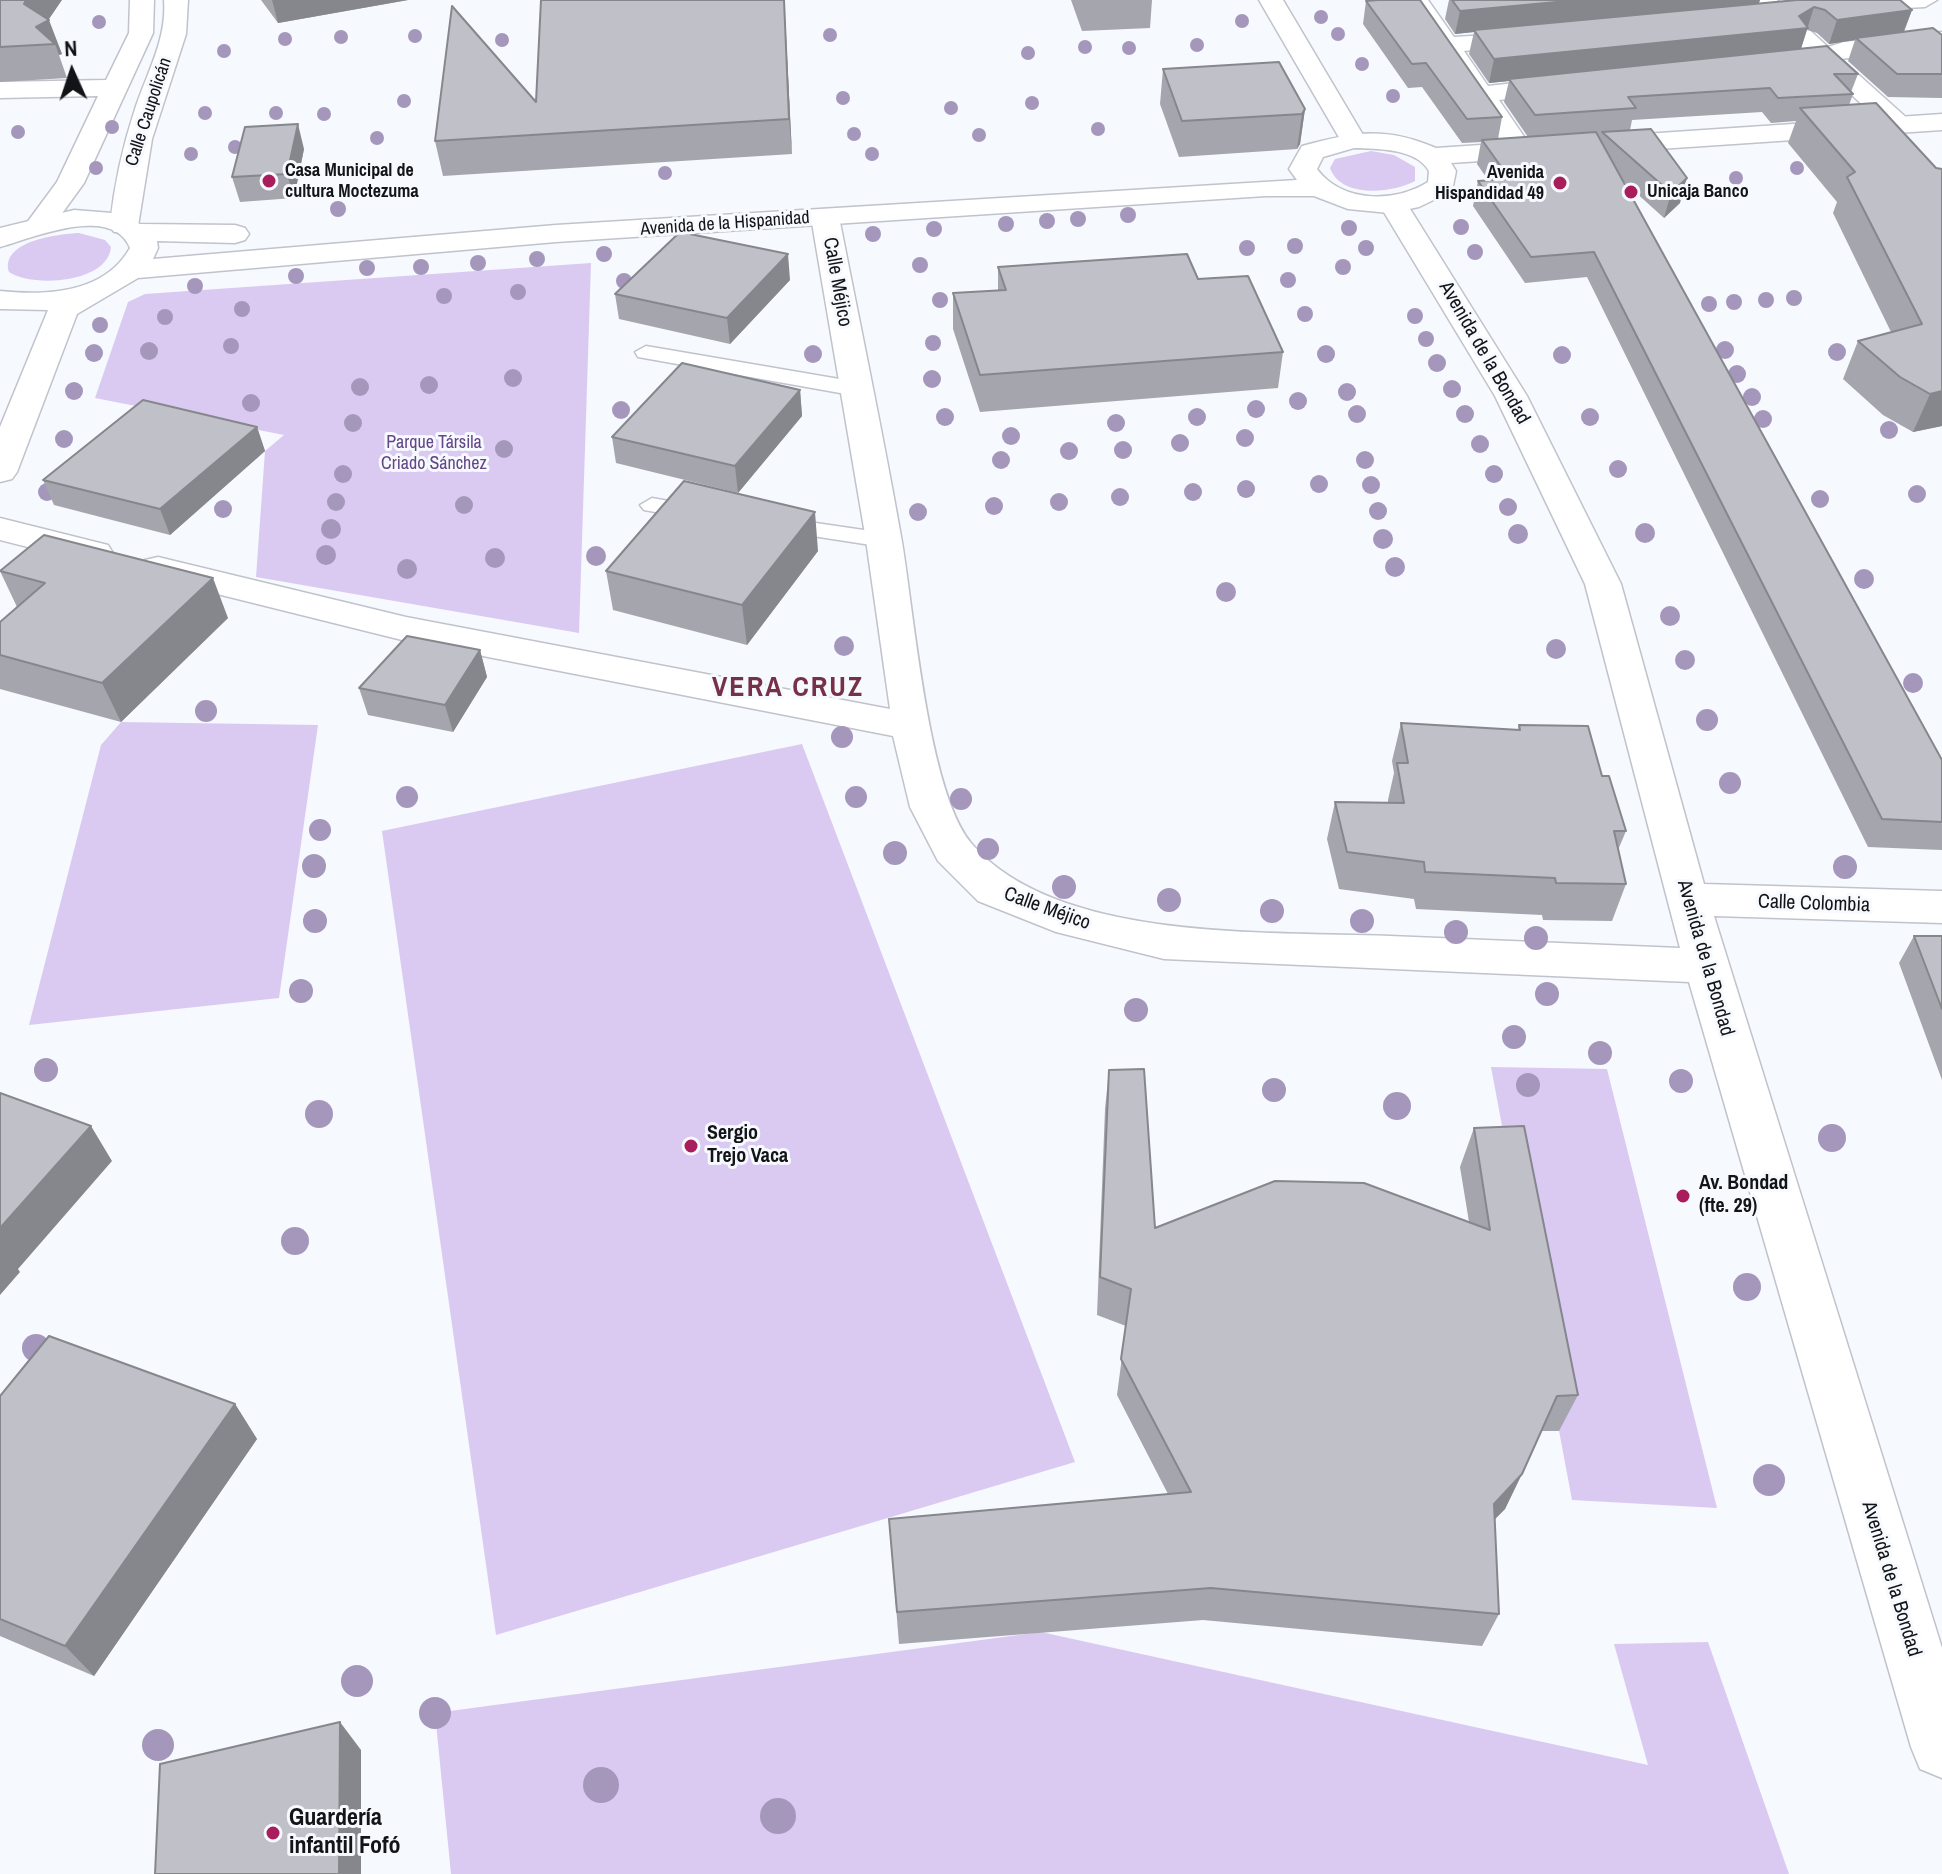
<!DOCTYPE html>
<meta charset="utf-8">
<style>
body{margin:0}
#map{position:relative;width:1942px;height:1874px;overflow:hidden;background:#f6f9fe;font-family:"Archivo Narrow",sans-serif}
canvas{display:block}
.north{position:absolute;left:32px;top:32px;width:80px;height:80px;-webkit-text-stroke:6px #f6f9fe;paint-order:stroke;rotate:357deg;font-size:22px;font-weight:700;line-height:32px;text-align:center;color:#131417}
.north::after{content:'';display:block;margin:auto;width:28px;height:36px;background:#131417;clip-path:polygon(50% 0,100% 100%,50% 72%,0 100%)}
</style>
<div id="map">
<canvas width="1942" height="1874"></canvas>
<div class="north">N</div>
</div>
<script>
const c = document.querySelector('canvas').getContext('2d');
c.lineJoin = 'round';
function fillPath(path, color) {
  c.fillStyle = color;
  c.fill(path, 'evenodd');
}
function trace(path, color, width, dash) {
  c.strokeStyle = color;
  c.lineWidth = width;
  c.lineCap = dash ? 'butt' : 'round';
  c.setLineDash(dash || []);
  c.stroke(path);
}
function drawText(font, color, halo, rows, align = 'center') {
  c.font = font + ' "Archivo Narrow",sans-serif';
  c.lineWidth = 6;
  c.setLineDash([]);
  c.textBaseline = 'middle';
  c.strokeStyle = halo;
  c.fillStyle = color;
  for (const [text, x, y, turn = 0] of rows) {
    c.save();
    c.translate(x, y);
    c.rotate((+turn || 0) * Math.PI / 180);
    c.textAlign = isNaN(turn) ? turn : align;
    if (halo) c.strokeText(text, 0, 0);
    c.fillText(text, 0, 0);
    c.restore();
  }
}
fillPath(new Path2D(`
 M1371,151L1394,155L1415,167V181C1393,193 1341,199 1330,168L1335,159Z
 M79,233L105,240L111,247C108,283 33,288 9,272C0,241 58,234 79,233Z
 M591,263L579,633L256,577L265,451L284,435L95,398L128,302L145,294Z
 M121,722L318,725L279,998L29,1025L101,745Z
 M802,744L1075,1462L496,1635L382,831Z
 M1491,1067L1607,1069L1717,1508L1572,1500Z
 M1041,1632L1648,1765L1614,1644L1708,1642L1789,1874H451L435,1713Z`), '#dacaf2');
const lane = new Path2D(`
 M646,346L857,382L868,389L857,396L638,357L635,352Z
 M652,498L708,508L712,513L700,520L644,510L640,505Z
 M775,517L884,533L896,540L884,547L767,529L763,524L767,519Z`);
const street = new Path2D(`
 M130,0H154L153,33L84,183L50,230H30L26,224L57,182L98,96L0,98V82L106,80L129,33Z
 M164,0H188L186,34L152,139L138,226L134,232H114L110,226C114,185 123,145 136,106C148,71 167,38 164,0Z
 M1259,0H1283L1366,140L1362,146H1344Z
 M1404,0H1428L1454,37L1539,32L1542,37L1539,42L1464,51L1488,86L1567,77L1580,85L1567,93L1499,100L1534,151L1530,157H1512Z
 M1751,0H1777L1828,47L1844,42L1942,32V46L1841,59L1908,119L1912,125L1908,131H1890L1821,66L1766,69L1763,64L1766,59L1807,53Z
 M1841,0H1937L1925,7L1833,12L1829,7Z
 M1393,196L1403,198L1407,204L1527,396L1621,584L1704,884L1942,891V923L1714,916L1942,1648V1778L1920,1769L1911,1747L1689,982L1164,959L1056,932L978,901L938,861L910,807L893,736L406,641L145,576L140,568L145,560L158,557L406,617L890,709L866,540L811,217L815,211H835L839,217C860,325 883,433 902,542C914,613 928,791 971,843C1056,943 1268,931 1390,936C1487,940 1583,944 1680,948L1585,584L1495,396L1379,204L1383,198Z
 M0,518L108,545L113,553L108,561L95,564L0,540Z`);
const secondary = new Path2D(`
 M1942,114V130L1451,163L1456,171L1452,191L1419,207L1389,213L1348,209L1314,196H1266L556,242L138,278L77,314L17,472L12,479L0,482V427L48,310L0,309V291C46,296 105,293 130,248C112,203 30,239 0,247V228L74,210L112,213L140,224L235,225L245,228L249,234L245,240L235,243L157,241L158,248L153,259L556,225L1297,180L1289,169L1302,146C1353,132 1385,126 1436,148ZM1354,148C1378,149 1416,148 1429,171L1428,182C1395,203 1342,203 1317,169L1323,157Z`);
trace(lane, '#c0c3cc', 3);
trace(street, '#c0c3cc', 3);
trace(secondary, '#c0c3cc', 3);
fillPath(lane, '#fff');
fillPath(street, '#fff');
fillPath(secondary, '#fff');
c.fillStyle = '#a597bc';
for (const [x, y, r] of [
 [1321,17,7],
 [1242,21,7],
 [99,22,7],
 [1338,34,7],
 [830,35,7],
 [415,36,7],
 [341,37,7],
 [285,39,7],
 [502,40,7],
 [1197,45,7],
 [1085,47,7],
 [1129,48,7],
 [224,51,7],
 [1028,53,7],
 [1362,64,7],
 [1393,96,7],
 [843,98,7],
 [404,101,7],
 [1032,103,7],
 [951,108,7],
 [205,113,7],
 [276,113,7],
 [324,114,7],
 [112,127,7],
 [1098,129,7],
 [18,132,7],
 [854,134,7],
 [979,135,7],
 [377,138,7],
 [235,147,7],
 [191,154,7],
 [872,154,7],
 [96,168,7],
 [1797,168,7],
 [665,173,7],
 [1736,178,7],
 [338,209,8],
 [1128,215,8],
 [1078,219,8],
 [1047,221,8],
 [1006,224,8],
 [1461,227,8],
 [1349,228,8],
 [934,229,8],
 [873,234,8],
 [1295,246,8],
 [1247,248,8],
 [1366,248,8],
 [1475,252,8],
 [604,254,8],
 [537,259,8],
 [478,263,8],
 [920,265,8],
 [421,267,8],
 [1343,267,8],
 [367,268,8],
 [296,276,8],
 [1288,280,8],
 [624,281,8],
 [195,286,8],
 [518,292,8],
 [444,296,8],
 [1794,298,8],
 [940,300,8],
 [1766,300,8],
 [1734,302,8],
 [1709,304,8],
 [242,309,8],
 [1305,314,8],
 [1415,316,8],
 [165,317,8],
 [100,325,8],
 [1426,339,8],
 [933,343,8],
 [231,346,8],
 [1725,350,9],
 [149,351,9],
 [1837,352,9],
 [94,353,9],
 [813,354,9],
 [1326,354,9],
 [1562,355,9],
 [1437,363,9],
 [1737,374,9],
 [513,378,9],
 [932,379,9],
 [429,385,9],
 [360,387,9],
 [1452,389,9],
 [74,391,9],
 [1347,392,9],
 [1752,397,9],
 [1298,401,9],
 [251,403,9],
 [1256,409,9],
 [621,410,9],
 [1357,414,9],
 [1465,414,9],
 [945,417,9],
 [1197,417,9],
 [1590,417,9],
 [1763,419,9],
 [353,423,9],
 [1116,423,9],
 [1889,430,9],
 [1011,436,9],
 [1245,438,9],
 [64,439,9],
 [1180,443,9],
 [1480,444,9],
 [504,449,9],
 [1123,450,9],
 [1069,451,9],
 [1001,460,9],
 [1365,460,9],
 [1618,469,9],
 [343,474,9],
 [1494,474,9],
 [1319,484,9],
 [1371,485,9],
 [1246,489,9],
 [47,492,9],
 [1193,492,9],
 [1917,494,9],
 [1120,497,9],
 [1820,499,9],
 [336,502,9],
 [1059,502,9],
 [464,505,9],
 [994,506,9],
 [1508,507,9],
 [223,509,9],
 [1378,511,9],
 [918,512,9],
 [331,529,10],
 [1645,533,10],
 [1518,534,10],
 [1383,539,10],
 [326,555,10],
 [596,556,10],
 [495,558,10],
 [1395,567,10],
 [407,569,10],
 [1864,579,10],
 [1226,592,10],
 [1670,616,10],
 [844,646,10],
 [1556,649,10],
 [1685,660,10],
 [1913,683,10],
 [206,711,11],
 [1707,720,11],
 [842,737,11],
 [1730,783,11],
 [407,797,11],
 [856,797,11],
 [961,799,11],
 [320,830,11],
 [988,849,11],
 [895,853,12],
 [314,866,12],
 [1845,867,12],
 [1064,887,12],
 [1169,900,12],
 [1272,911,12],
 [315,921,12],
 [1362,921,12],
 [1456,932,12],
 [1536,938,12],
 [301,991,12],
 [1547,994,12],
 [1136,1010,12],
 [1514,1037,12],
 [1600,1053,12],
 [46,1070,12],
 [1681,1081,12],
 [1528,1085,12],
 [1274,1090,12],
 [1397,1106,14],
 [319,1114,14],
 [1832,1138,14],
 [295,1241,14],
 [1747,1287,14],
 [36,1348,14],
 [1769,1480,16],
 [357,1681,16],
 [435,1713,16],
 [158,1745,16],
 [601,1785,18],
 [778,1816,18]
]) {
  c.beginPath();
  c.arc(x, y, r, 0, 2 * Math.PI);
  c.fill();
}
fillPath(new Path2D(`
 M0,0L48,20L62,54L59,55L67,78L0,82Z
 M261,0H408L278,23Z
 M784,0L792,154L443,176L435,141L536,102Z
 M1071,0H1152L1150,28L1082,31Z
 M1449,0H1760L1758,4L1912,10L1904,32L1942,35V98L1888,97L1848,61L1855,40L1829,44L1817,33L1807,30L1801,48L1858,74L1851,92L1853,94L1849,105L1876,103L1942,426L1913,432L1883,415L1843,379L1858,341L1891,332L1833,213L1837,202L1788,143L1796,121L1771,123L1762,112L1632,120L1630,130L1680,203L1664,218L1623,181L1942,760V850L1868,847L1587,277L1525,283L1473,206L1478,181L1488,180L1477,164L1481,142L1462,143L1422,87L1408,88L1363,24L1366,1L1502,117L1498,139L1528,137L1504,102L1509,81L1489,83L1469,54L1474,32L1455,34L1445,19Z
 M1163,69L1305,109L1300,144L1297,149L1179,157L1160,104Z
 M304,149L294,198L240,202L232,177Z
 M998,267L1198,279L1283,352L1278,388L980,412L953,329V293L998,291Z
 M790,280L730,344L619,319L615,294Z
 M800,390L802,416L738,493L616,463L612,437Z
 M257,427L265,451L170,535L54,505L43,480Z
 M818,551L747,645L613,610L606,571Z
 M0,571L228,618L121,722L0,689V622L17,607Z
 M480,650L487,677L453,732L368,715L359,688Z
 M1401,723L1518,730L1519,725L1602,776L1626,831L1618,850L1626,884L1612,921L1543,920L1542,915L1416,909L1414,899L1339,889L1327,839L1335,802L1388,803V800L1394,773L1392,761Z
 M1914,936H1942V1080L1899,963Z
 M1109,1070L1155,1228L1469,1222L1460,1167L1474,1128L1578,1395L1559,1431H1542L1505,1509L1494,1520L1499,1614L1482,1646L1203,1620L899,1644L889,1519L1168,1494L1117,1395L1126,1326L1097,1315L1105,1109Z
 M0,1396L235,1404L257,1439L94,1676L0,1636Z`), '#a5a5ad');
fillPath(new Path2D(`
 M26,0H62L47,22L49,20L62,54L59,55L55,44H42L24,4Z
 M272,0H408L278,23Z
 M784,0L785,15L792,154L789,119Z
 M1578,0H1760L1758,6L1474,30V32L1455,34L1460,11Z
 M1814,7L1800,52L1509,79V81L1489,83L1494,59L1799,16Z
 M1912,10L1903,33L1856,38L1855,40L1829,44L1837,20Z
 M1305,109L1300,144L1297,149L1302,114Z
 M298,124L304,149L294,198L287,174Z
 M1687,178L1680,203L1664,218L1671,193Z
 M788,254L790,280L730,344L727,318Z
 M800,390L802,416L738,493L735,466Z
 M1942,391V426L1913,432L1930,394Z
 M257,427L265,451L170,535L160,509Z
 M815,512L818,551L747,645L742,605Z
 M213,578L228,618L121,722L102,683Z
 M480,650L487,677L453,732L445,705Z
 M91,1126L112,1161L18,1269L20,1272L0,1295V1228Z
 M235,1404L257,1439L94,1676L65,1646Z
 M1522,1474L1505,1509L1477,1537L1494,1504Z
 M340,1722L361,1750V1874H339Z`), '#86868d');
const building = new Path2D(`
 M0,0H26L24,4L49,20L36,27L55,44L0,47Z
 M541,0H784L789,119L435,141L452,6L536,102Z
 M1378,0H1420L1502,117L1467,119L1426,63L1412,64L1366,1Z
 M1452,0H1578L1460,11Z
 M1797,0H1900L1912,10L1837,20L1825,10L1814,7L1799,16L1808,28L1494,59L1474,30Z
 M1933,28L1942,35V74H1897L1856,38Z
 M1827,46L1858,74H1834L1853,94L1778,98L1770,88L1628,97L1636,108L1535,115L1509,79Z
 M1279,62L1305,109L1302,114L1182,121L1163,69Z
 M1876,103L1936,168L1942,169V391L1930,394L1900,377L1858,341L1922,324L1847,177L1855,172L1800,108Z
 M298,124L287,174L232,177L245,127Z
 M1651,129L1687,178L1671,193L1602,132Z
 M1596,132L1942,760V822L1882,819L1594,252L1531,257L1478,181L1510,179L1482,140Z
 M680,232L788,254L727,318L615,294Z
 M1187,254L1198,279L1248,276L1283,352L980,375L953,293L1006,290L998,267Z
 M682,363L800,390L735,466L612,437Z
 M143,400L257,427L160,509L43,480Z
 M684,481L815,512L742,605L606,571Z
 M44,535L213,578L102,683L0,655V622L45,583L0,571Z
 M407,636L480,650L445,705L359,688Z
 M1401,723L1520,730L1519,725L1588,726L1602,776H1609L1626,831H1614L1626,884L1556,883L1555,878L1425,872L1424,862L1347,852L1335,802L1404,803L1397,763H1408Z
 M1914,936H1942V1009Z
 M1144,1069L1155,1228L1275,1181L1364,1183L1490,1230L1474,1128L1524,1126L1578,1395L1557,1396L1522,1474L1494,1504L1499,1614L1211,1588L897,1612L889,1519L1191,1492L1121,1359L1131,1289L1100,1277L1109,1070Z
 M0,1093L91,1126L0,1228Z
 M49,1336L235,1404L65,1646L0,1619V1396Z
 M340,1722L339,1874H155L160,1764Z`);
fillPath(building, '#c0c0c9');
trace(building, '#86868d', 2);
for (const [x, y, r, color] of [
 [269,181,8,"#aa1d5c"],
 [1560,183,8,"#aa1d5c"],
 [1631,192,8,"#aa1d5c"],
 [691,1146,8,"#aa1d5c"],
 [1683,1196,8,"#aa1d5c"],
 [273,1833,8,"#aa1d5c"]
]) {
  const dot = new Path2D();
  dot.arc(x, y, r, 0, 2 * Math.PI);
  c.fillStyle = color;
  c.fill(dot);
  trace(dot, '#f6f9fe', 3);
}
drawText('18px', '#131417', '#f6f9fe', [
 ["Calle Caupolicán",149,112,-72],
 ["Avenida de la Hispanidad",725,224,-4]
]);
drawText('bold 18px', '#131417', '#f6f9fe', [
 ["Casa Municipal de",285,171],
 ["cultura Moctezuma",285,192],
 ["Avenida",1544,173,"right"],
 ["Hispandidad 49",1544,194,"right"],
 ["Unicaja Banco",1647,192]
], 'left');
drawText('18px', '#634686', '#f6f9fe', [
 ["Parque Társila",434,443],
 ["Criado Sánchez",434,464]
]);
drawText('20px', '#131417', '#f6f9fe', [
 ["Calle Méjico",837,282,80],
 ["Avenida de la Bondad",1484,353,60],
 ["Calle Colombia",1814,904,2],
 ["Calle Méjico",1047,909,20],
 ["Avenida de la Bondad",1705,958,74],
 ["Avenida de la Bondad",1891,1579,73]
]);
drawText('bold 20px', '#131417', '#f6f9fe', [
 ["Sergio",707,1134],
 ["Trejo Vaca",707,1157],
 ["Av. Bondad",1699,1184],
 ["(fte. 29)",1699,1207]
], 'left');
drawText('bold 24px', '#131417', '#f6f9fe', [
 ["Guardería",289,1819],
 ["infantil Fofó",289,1847]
], 'left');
c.letterSpacing = '2px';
drawText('bold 28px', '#763149', '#f6f9fe', [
 ["VERA CRUZ",788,688]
]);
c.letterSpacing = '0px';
</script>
